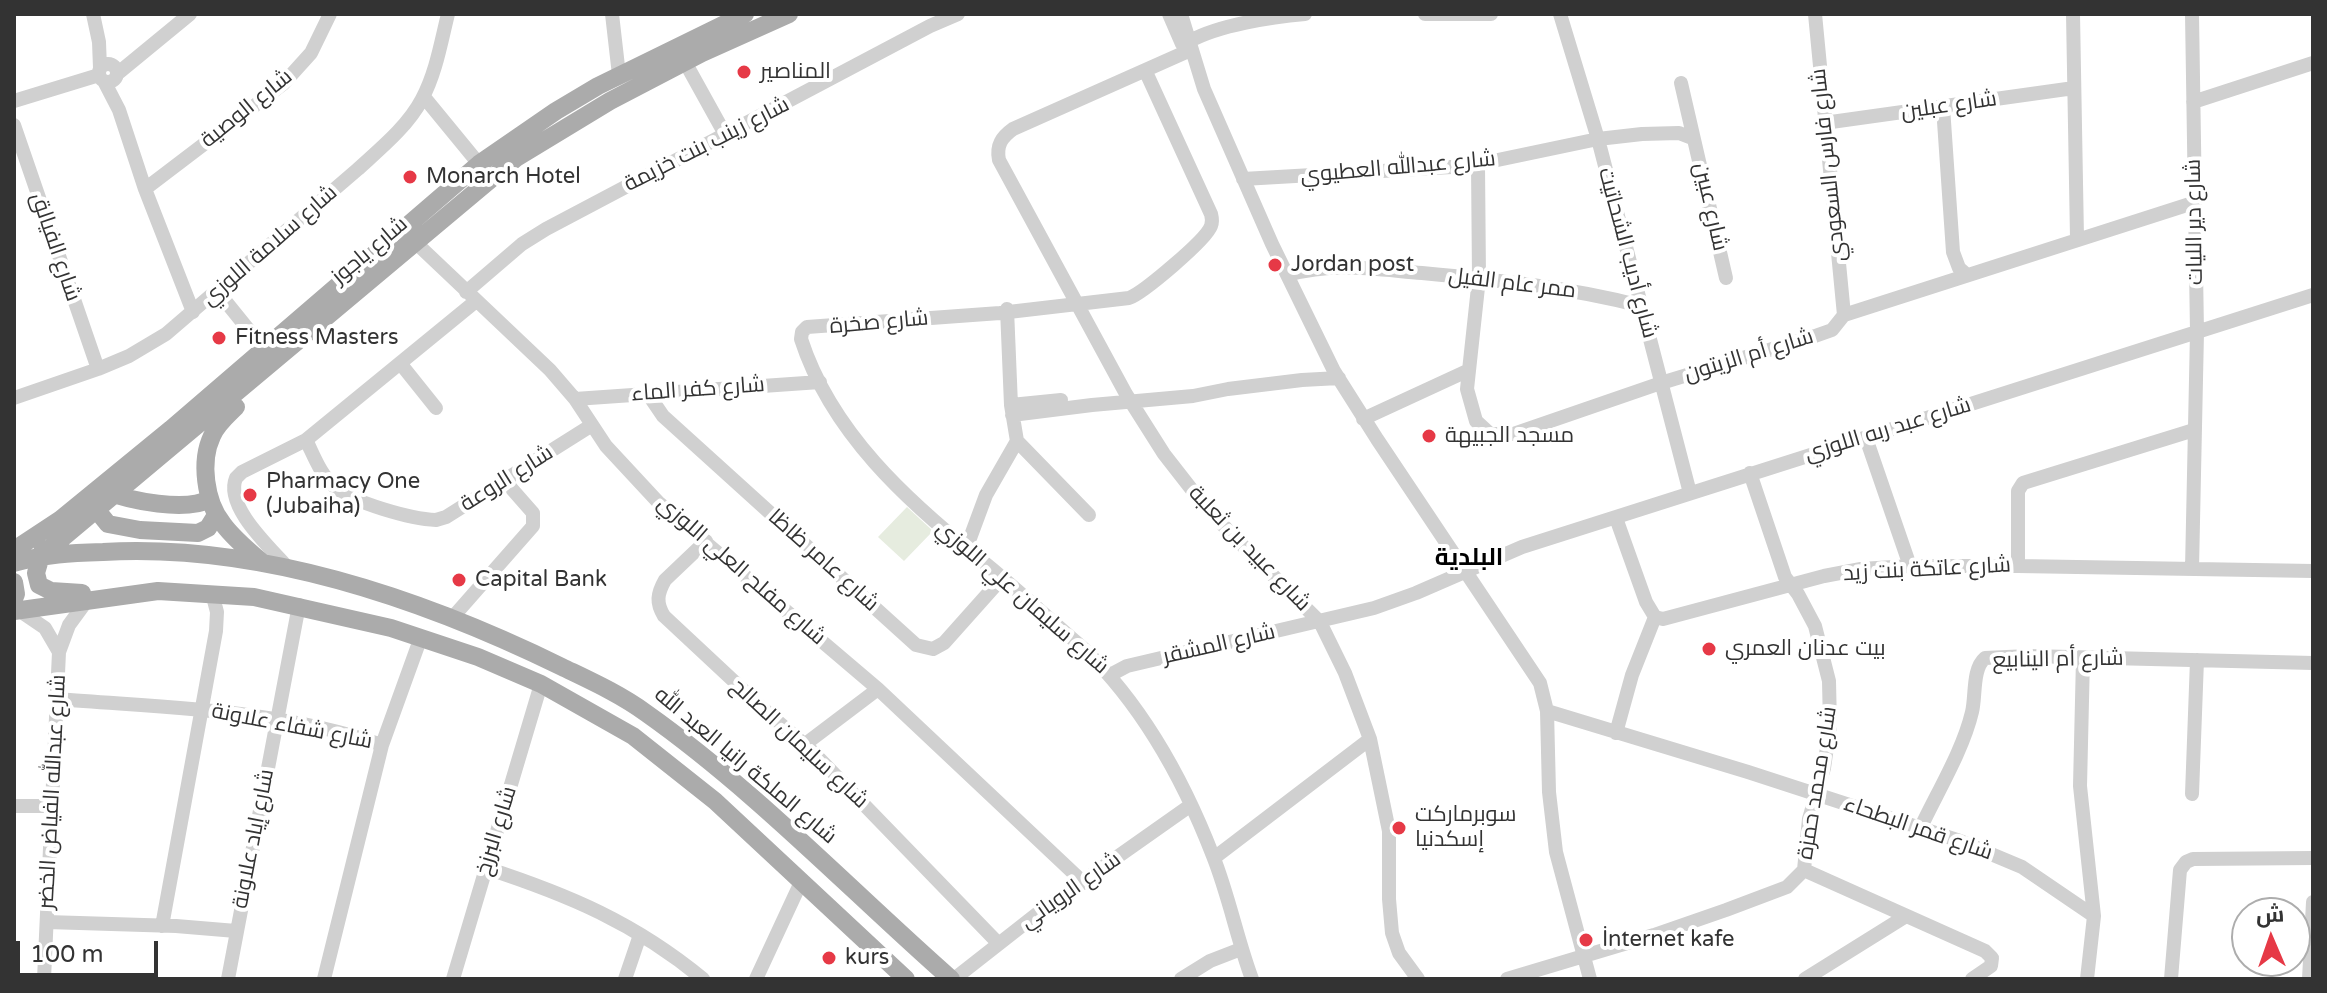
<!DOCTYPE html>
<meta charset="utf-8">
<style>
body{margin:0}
#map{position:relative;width:2327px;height:993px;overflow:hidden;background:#fff;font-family:"Varela Round",Cairo,sans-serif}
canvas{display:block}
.frame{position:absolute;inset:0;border:16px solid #333;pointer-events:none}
.north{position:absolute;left:2231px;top:897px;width:80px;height:80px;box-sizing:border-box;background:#fff;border:2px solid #adadad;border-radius:50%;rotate:358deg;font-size:22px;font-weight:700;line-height:32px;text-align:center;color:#333}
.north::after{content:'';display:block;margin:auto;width:28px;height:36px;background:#e63946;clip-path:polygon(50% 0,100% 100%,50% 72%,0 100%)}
.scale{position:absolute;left:16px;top:941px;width:142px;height:36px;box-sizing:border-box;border:4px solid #333;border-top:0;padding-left:10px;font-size:24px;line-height:28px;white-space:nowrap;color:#333;-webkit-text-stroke:6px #fff;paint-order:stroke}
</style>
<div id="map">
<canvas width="2327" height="993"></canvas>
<div class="frame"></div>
<div class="north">ش</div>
<div class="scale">100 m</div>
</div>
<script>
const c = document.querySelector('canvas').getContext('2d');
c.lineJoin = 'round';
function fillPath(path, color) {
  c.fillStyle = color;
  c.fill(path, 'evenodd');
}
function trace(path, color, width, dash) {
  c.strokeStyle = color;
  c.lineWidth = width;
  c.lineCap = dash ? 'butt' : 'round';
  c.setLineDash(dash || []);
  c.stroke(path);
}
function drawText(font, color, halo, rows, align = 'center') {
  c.font = font + ' "Varela Round",Cairo,sans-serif';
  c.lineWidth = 8;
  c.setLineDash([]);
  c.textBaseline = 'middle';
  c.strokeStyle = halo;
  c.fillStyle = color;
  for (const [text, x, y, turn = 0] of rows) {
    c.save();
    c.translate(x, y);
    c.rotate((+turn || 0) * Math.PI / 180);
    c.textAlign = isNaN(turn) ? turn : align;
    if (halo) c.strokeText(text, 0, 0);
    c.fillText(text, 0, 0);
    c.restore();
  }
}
fillPath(new Path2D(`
 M907,507L933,531L904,561L878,537Z`), '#e6ecdf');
trace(new Path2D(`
 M93,14L99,42L100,68
 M612,14L619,75
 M1169,14L1182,44
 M1181,14L1204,89L1272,244L1334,371L1377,439L1540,683L1547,711L1549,792L1556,852L1590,979
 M1425,14H1491
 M1560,14L1598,139L1690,493
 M1815,14L1844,315
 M2073,14L2077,238
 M1190,41C1219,25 1271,17 1305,14
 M1186,52L1013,129C1002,137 996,145 999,160L1126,394L1164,454L1196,495L1231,534L1320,622L1345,673L1370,739L1389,831V899L1392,933L1399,953L1418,979
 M685,62L726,136
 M99 73a9 9 0 1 1 18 0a9 9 0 1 1-18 0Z
 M117,74L190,14
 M104,81L119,110L145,189L193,312
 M1681,83L1726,278
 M424,97L479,164
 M14,101L99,75
 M2193,102L2313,63
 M1943,107L1953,252L1959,268L1967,275
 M1824,123L2074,88
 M14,125L98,369
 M1478,165L1479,278L1467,389L1476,421L1490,434H1513L1661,383L1815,336L1832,330L1844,315L2193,203
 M1243,179L1469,166L1598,139L1642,134L1679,133L1692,138
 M145,189L283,84L311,53L330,14
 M416,243L550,370L575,399L606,446L658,502L878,689L1084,883
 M1287,275C1335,262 1373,269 1422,273C1496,280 1569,287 1641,306
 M218,292L264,349
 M466,292L522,244L546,229L930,26L958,14
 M1007,309L1011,405L1017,441L1089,515
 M807,327L802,332L801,339C831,432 907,501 981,560C1017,589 1050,620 1084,649C1142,705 1184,781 1213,856C1229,896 1237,939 1252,979
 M807,327L1000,313L1129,298C1143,293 1206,240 1211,226C1213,221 1212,218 1211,214L1145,70
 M400,363L436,408
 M648,394L663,416L916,645L933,649L944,643L1002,578
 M14,398L98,369L129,356L166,334L358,169C381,148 408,126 422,99C436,73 441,42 448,14
 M575,399L820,382
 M1011,405L1061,400
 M1012,415L1092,405L1193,396L1228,389L1302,380L1339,378
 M1363,419L1467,371
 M1866,438L1910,566
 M306,440C314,456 321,476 335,487C354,503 411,519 436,520L446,517L592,425
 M1616,518L1646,602L1655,617L1663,619L1824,576L1861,569L1910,566H2018L2313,571
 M706,541L665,580C657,594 656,603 664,616L769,714L812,751L998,943
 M966,549L986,495L1017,441
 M2018,566V491L2023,483L2194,430
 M289,569C272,549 224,507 236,478L242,472L306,440L476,301
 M2192,569L2197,332L2192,14
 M20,611L45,628L59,652
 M453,617L533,526V513L504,480
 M2083,658L2080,786L2094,916L2087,979
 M1110,675L1127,666L1374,608L1416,593L1522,547L2313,295
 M58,699C166,708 278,709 382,745L324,979
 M1547,711L1748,772L1960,841L2022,867L2094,916
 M1616,733L1632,675L1655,617
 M382,745L421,637
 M804,745L878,689
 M2192,794L2197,660
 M14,806H52
 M1921,827C1938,791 1963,750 1972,712C1976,696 1972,669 1985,658L2029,656L2313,663
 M1214,858L1370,739
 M486,868C569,895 635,923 703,979
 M1804,870L1985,951L1992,958L1991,966L1972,979
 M47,922L176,926L236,931
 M162,926L216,631L217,612L212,593
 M44,979L59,652L69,625L88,599
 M228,979L299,605
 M453,979L541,684
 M625,979L640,935
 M756,979L802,880
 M954,979L1042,910L1191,805
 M1181,979L1210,961L1241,949
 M1507,979L1654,935L1726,910L1787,887L1804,870L1809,819L1824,768L1830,726L1829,681L1815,626L1798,594L1785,577L1750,473
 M1805,979L1906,916
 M2171,979L2180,870L2186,862L2193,859L2313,858
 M2309,979L2313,902`), '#d0d0d0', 14);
trace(new Path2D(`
 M236,407C227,416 217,424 212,436C200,461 205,502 223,524C234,539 249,551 263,563
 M106,491C130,501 186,512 210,499
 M91,503L108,524L140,530L198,533L208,528L216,515
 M43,549L36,573L39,585L51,591L82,593
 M14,550L61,519L171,429L479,164L556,111L598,86L745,14
 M42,555L516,158L610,101L702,53L789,14
 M14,563C44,554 72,553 103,552C260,543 423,599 562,667C591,681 620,694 646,713C755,790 851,891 951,979
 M14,582L16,594L14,599
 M14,611L158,591L254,597L391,628L478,657L541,684L633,736L715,801L906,979`), '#ababab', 18);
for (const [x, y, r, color] of [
 [744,72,8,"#e63946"],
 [410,177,8,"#e63946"],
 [1275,265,8,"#e63946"],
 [219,338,8,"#e63946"],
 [1429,436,8,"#e63946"],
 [250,495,8,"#e63946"],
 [459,580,8,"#e63946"],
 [1709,649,8,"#e63946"],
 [1399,828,8,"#e63946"],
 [1586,940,8,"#e63946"],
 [829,958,8,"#e63946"]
]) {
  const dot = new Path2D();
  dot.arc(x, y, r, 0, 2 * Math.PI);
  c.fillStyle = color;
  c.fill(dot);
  trace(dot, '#fff', 3);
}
drawText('22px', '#333', '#fff', [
 ["المناصير",760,72],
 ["Monarch Hotel",426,177],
 ["Jordan post",1291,265],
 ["Fitness Masters",235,338],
 ["مسجد الجبيهة",1445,436],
 ["Pharmacy One",266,482],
 ["(Jubaiha)",266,507],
 ["Capital Bank",475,580],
 ["بيت عدنان العمري",1725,649],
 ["سوبرماركت",1415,815],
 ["إسكدنيا",1415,840],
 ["İnternet kafe",1602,940],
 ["kurs",845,958]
], 'left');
drawText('22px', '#333', '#fff', [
 ["شارع عبلين",1949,106,-8],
 ["شارع الوصية",247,109,-39],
 ["شارع زينب بنت خزيمة",707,145,-27],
 ["شارع فارس السعودي",1829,165,-96],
 ["شارع عبدالله العطيوي",1398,168,-5],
 ["شارع عبين",1710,207,77],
 ["شارع دير الليات",2195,222,-91],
 ["شارع سلامة اللوزي",270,246,-41],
 ["شارع الفيالق",55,247,71],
 ["شارع ياجوز",370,251,-40],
 ["شارع أديب الشحاتيت",1627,253,75],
 ["ممر عام الفيل",1512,284,7],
 ["شارع صخرة",879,323,-5],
 ["شارع أم الزيتون",1749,356,-17],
 ["شارع كفر الماء",698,390,-4],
 ["شارع عبد ربه اللوزي",1888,430,-17],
 ["شارع الروعة",507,479,-32],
 ["شارع عبيد بن ثعلبة",1249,549,46],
 ["شارع عامر ظاظا",823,561,42],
 ["شارع عاتكة بنت زيد",1927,570,-3],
 ["شارع مفلح العلي اللوزي",741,571,41],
 ["شارع سليمان علي اللوزي",1022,598,41],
 ["شارع المشقر",1219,645,-13],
 ["شارع أم الينابيع",2058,660,-1],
 ["شارع شفاء علاونة",292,727,11],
 ["شارع سليمان الصالح",799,744,43],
 ["شارع الملكة رانيا العبد الله",745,766,40],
 ["شارع محمد حمزة",1818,783,-81],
 ["شارع عبدالله الفياض الخضر",53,792,-87],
 ["شارع قمر البطحاء",1918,829,19],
 ["شارع البرزخ",497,831,-73],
 ["شارع إياد علاونة",254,839,-79],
 ["شارع الروياني",1071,891,-35]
]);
drawText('bold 24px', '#000', '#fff', [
 ["البلدية",1469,559]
]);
</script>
